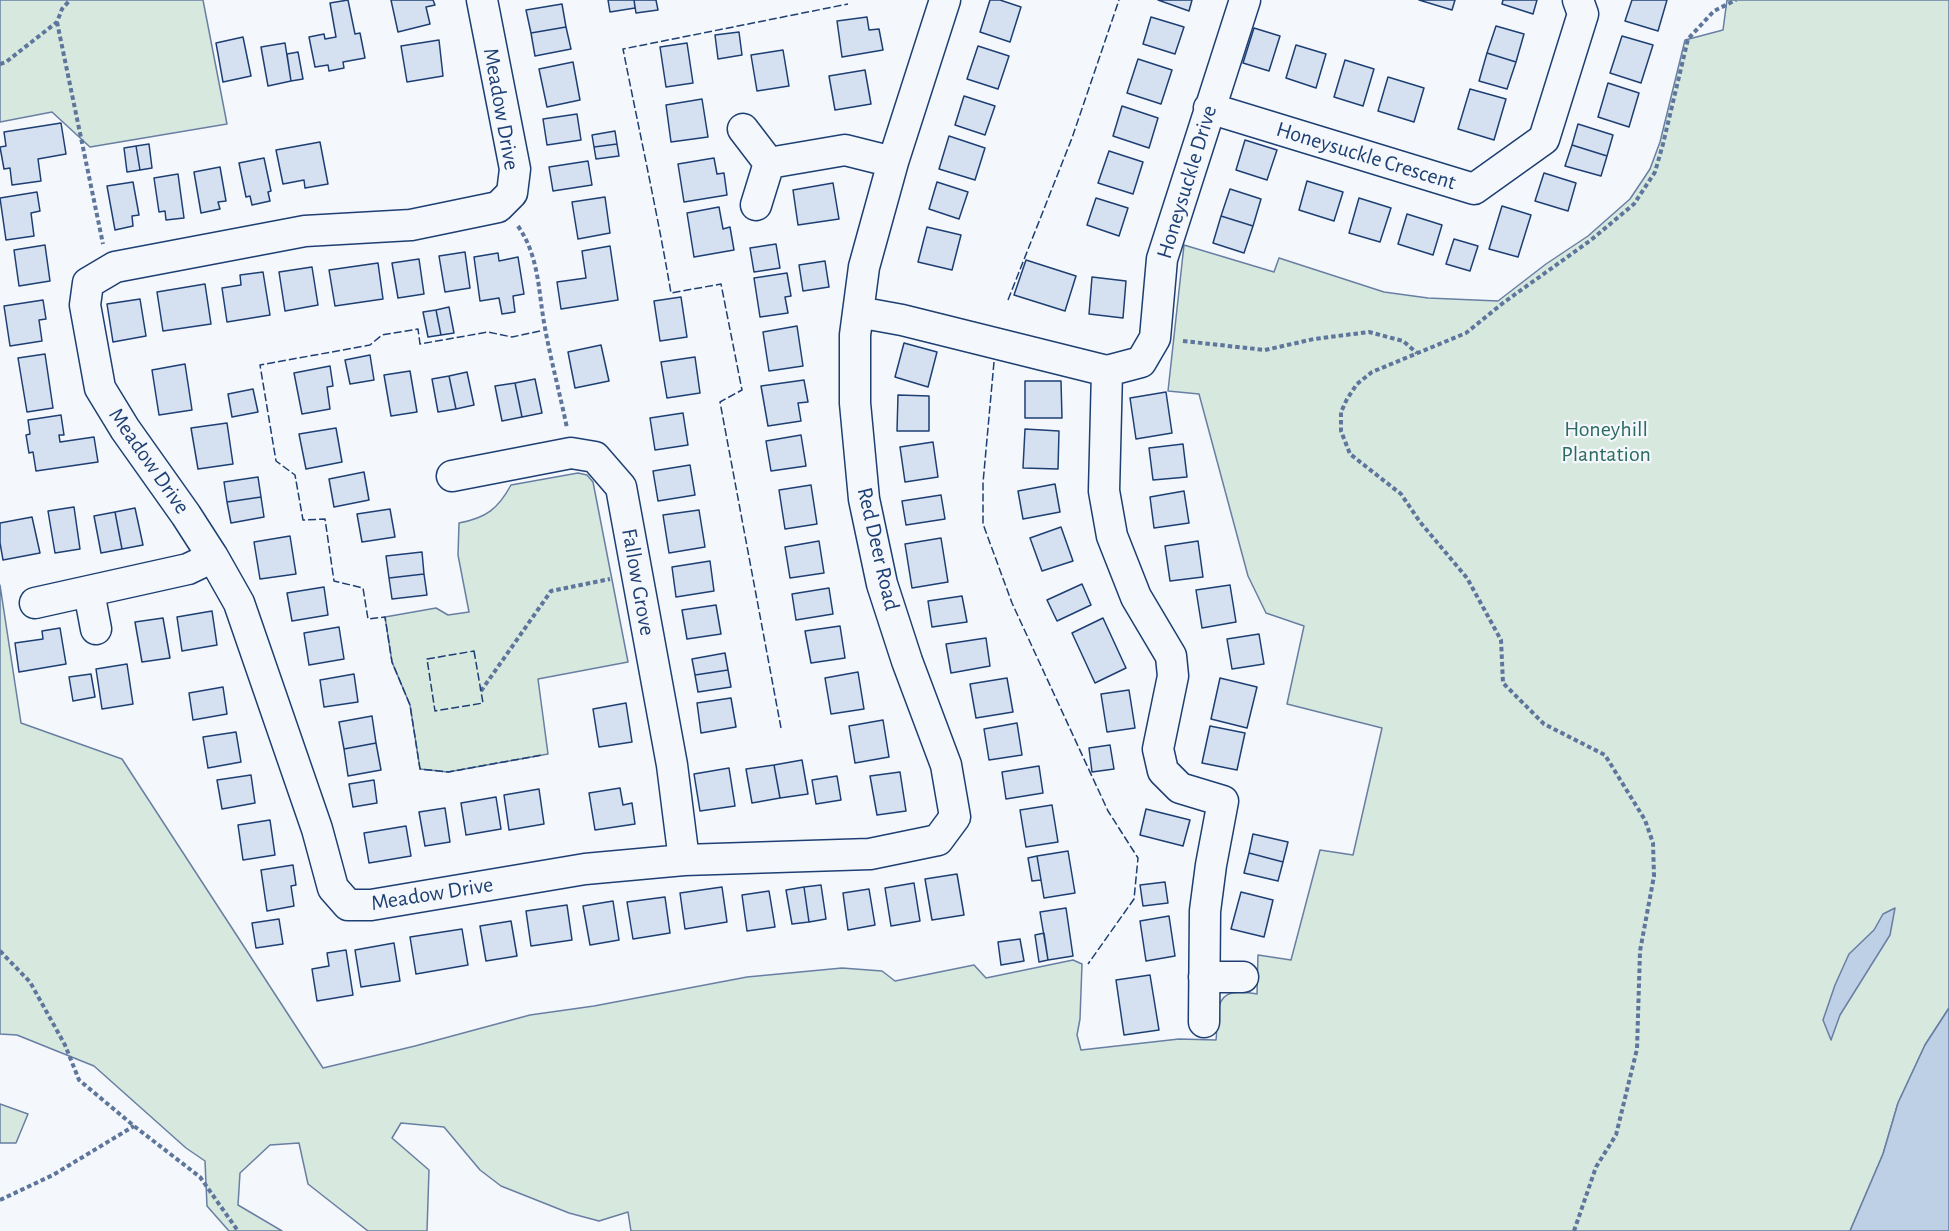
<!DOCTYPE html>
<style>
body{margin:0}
canvas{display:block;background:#f4f7fb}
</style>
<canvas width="1949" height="1231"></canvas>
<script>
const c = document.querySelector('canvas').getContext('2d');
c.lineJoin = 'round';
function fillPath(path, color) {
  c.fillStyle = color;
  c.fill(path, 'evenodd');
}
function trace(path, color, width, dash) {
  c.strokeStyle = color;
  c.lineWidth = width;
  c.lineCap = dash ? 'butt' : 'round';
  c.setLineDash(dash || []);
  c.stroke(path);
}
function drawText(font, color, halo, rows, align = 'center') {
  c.font = font + ' "Alegreya Sans",sans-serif';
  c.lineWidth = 4.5;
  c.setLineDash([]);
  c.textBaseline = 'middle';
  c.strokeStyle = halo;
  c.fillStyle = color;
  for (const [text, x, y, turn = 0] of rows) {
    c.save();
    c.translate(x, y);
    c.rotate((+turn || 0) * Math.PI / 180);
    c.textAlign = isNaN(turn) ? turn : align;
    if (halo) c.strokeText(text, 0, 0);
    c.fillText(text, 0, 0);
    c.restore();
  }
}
const green = new Path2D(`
 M0,0H203L227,124L90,147L52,112L0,122Z
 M1727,0H1949V1008L1925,1045L1898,1103L1883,1154L1850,1231H631L628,1212L599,1221L569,1213L501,1186L480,1170L444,1127L401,1123L392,1138L429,1170L427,1231H368L308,1184L299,1143L270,1145L240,1173L238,1205L282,1231H229L207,1206L205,1161L186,1148L94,1066L17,1035L0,1034V585L21,723L122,759L323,1068L415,1046L530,1015L594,1006L747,977L842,968L882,971L895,981L974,965L986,978L1073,960L1082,964L1080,1019L1077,1035L1081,1050L1179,1039L1216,1040C1218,1026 1213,997 1232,993C1240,991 1250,993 1257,994L1258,955L1291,960L1320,850L1353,855L1382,728L1287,704L1304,626L1266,613L1248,576L1199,394L1168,391L1184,245L1274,272L1279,258L1384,292L1428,298L1498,301L1546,264L1588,236L1630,199L1650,169L1660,142L1685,40L1723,30Z
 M578,473L587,475L593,482L628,662L538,679L548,754L448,772L420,769L410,705L392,662L385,617L436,608L448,615L469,612L458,555L459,523C486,518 498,509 511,485Z
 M0,1104L28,1114L16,1143H0Z`);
fillPath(green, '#d7e8df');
trace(green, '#687fa3', 1.5);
const water = new Path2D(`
 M1895,908L1890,935L1840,1015L1831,1040L1823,1020L1835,985L1849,954L1874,930L1883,914Z
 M1949,1008V1231H1850L1883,1154L1898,1103L1925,1045Z`);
fillPath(water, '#bed0e5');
trace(water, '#687fa3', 1.5);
const building = new Path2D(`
 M348,0L355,34L360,33L365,58L343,62L344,68L329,71L328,65L315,67L309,37L324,34L325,39L336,37L330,3Z
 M391,0H433L435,5L426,7L430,24L398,32Z
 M608,0H634L635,8L610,12Z
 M634,0H656L658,10L636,13Z
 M990,0H1000L1021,7L1010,42L980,32Z
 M1158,0H1192L1189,11Z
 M1419,0H1455L1452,10Z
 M1503,0H1537L1533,14L1502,4Z
 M1632,0H1667L1658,31L1625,21Z
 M562,4L566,27L531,33L526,10Z
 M867,17L869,30L879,29L883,50L842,57L837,21Z
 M1151,17L1184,27L1175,54L1143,44Z
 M1496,26L1524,34L1516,62L1487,53Z
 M566,27L571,49L535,56L531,33Z
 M1254,28L1280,36L1269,71L1243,63Z
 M739,32L742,55L718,59L715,35Z
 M1622,36L1653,45L1641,83L1610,73Z
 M243,37L251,76L223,82L216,43Z
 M439,40L443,76L407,82L401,46Z
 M285,43L291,81L268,86L261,47Z
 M687,43L693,83L666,87L660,47Z
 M1296,45L1326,54L1316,88L1286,78Z
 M978,46L1009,56L998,89L967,79Z
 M783,50L789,86L757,91L751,55Z
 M298,52L303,79L291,81L287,54Z
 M1487,53L1516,62L1507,89L1479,81Z
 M1138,59L1172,70L1161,104L1127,93Z
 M1345,60L1374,69L1363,106L1334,97Z
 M573,62L580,100L547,107L539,69Z
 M865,70L871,104L835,110L829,76Z
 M1388,77L1424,88L1414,122L1378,111Z
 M1608,83L1639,93L1629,127L1598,117Z
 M1470,89L1506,99L1494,140L1458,129Z
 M964,96L995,106L985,135L955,125Z
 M702,99L708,137L671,142L666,105Z
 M1122,106L1158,118L1149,148L1113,136Z
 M577,114L581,140L547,145L543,119Z
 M61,123L66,154L38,159L41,181L12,185L10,168L4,169L0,147L6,146L4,132Z
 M1578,124L1613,135L1607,156L1572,145Z
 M615,131L617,144L594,147L592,135Z
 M949,136L985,148L975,180L939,169Z
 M1245,140L1277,150L1267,180L1236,170Z
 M320,142L328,184L305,188L304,180L283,184L276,150Z
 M149,144L152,168L140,170L136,146Z
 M617,144L619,156L596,159L594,147Z
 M1572,145L1607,156L1601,176L1565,166Z
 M136,146L140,170L127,172L124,148Z
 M1109,151L1143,162L1133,194L1098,183Z
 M264,158L271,191L268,192L270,201L252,205L250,196L246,197L239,163Z
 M714,158L717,174L724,173L727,195L684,202L678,164Z
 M588,161L592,185L553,191L549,167Z
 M220,167L226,201L218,202L220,209L201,213L194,172Z
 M1544,173L1576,183L1568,211L1535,201Z
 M178,174L184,218L166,220L165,211L159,212L154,178Z
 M1307,181L1343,192L1334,221L1299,210Z
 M133,182L139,215L132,216L133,226L115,230L107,186Z
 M937,182L968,192L959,219L929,209Z
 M833,183L839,219L798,225L793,190Z
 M1230,189L1261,199L1253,226L1221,216Z
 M37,192L40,211L31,213L34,236L6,240L0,198Z
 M605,197L610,233L578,239L572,202Z
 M1096,198L1128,208L1119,236L1087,225Z
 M1359,198L1391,208L1380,242L1349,233Z
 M1502,206L1531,215L1518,257L1489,249Z
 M719,207L723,229L730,227L734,250L694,257L687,213Z
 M1407,214L1442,225L1433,255L1398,244Z
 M1221,216L1253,226L1244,253L1213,243Z
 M927,227L961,235L952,270L918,262Z
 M1454,239L1478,246L1470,271L1446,264Z
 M776,244L780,268L754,272L750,248Z
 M45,245L50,281L19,286L14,250Z
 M610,246L618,300L561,309L557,282L586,278L582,251Z
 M465,252L470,288L445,292L439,256Z
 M498,253L499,261L518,257L524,294L513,296L515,312L502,314L499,298L480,301L474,257Z
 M419,259L424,294L398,298L392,263Z
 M1026,260L1076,276L1065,311L1014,295Z
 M825,261L829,287L803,291L799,265Z
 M378,263L383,299L335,306L329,270Z
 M312,267L318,305L285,311L279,272Z
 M263,272L270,315L227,322L222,288L241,285L240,275Z
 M787,273L791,296L785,297L788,313L760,317L754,278Z
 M1092,277L1126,281L1123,318L1089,314Z
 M205,284L211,324L163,331L157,292Z
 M681,297L687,337L660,341L654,301Z
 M140,299L146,336L113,342L107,304Z
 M43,300L46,319L39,320L42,341L10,346L4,306Z
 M449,307L454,333L441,335L436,310Z
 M436,310L441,335L428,337L423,312Z
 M797,326L803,366L769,371L763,332Z
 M904,343L937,352L928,387L895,377Z
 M601,345L609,381L575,388L568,352Z
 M45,354L53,408L27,412L18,358Z
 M370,355L374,380L350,384L345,360Z
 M695,357L700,393L667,398L661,362Z
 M185,364L192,410L159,415L152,370Z
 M330,366L333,386L327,387L330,409L302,414L294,373Z
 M410,371L417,412L391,416L384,375Z
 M467,372L474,405L456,409L449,376Z
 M449,376L456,409L438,412L432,379Z
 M535,379L542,413L522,417L515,383Z
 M804,380L808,402L798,403L801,421L768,426L761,386Z
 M1025,381H1061L1062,418H1025Z
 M515,383L522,417L502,421L495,386Z
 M253,389L258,412L232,417L228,394Z
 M1166,392L1172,433L1136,439L1130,398Z
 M898,395L929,396V431H897Z
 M683,413L688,445L655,450L650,418Z
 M61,415L64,435H59L60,442L94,437L98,462L36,471L33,452L29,453L26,435L30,434L28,420Z
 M227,423L233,464L198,469L191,428Z
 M336,428L342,462L306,469L299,434Z
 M1025,429L1059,431L1058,469L1023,468Z
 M801,435L806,466L771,471L766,441Z
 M933,442L938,477L905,482L900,447Z
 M1183,444L1187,477L1153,480L1149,448Z
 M690,465L695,495L658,501L653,471Z
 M364,472L369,500L334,507L329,479Z
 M258,477L261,497L227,502L224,482Z
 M1055,484L1060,512L1023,519L1018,491Z
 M811,485L817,524L785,529L779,490Z
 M1184,491L1189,523L1154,528L1150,497Z
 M941,495L945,519L906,525L902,501Z
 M261,497L264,517L231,523L227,502Z
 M74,507L80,549L55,553L48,511Z
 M135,508L143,545L122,549L115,512Z
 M390,509L395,537L362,542L357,514Z
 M699,510L705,547L669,553L663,515Z
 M115,512L122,549L101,553L94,516Z
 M32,517L40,553L3,560L0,543V523Z
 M1061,527L1073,561L1042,571L1030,538Z
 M290,536L296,574L260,579L254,542Z
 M941,538L948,582L912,588L905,544Z
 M819,541L824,573L790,578L785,547Z
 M1198,541L1203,577L1170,581L1165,546Z
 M422,552L424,574L389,578L386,556Z
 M710,561L714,591L676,597L672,567Z
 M424,574L427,595L392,599L389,578Z
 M1082,584L1091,605L1057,621L1047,600Z
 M1230,585L1236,622L1202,628L1196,590Z
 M324,587L328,615L292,621L287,593Z
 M829,588L833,614L796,620L792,594Z
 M962,596L967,622L932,627L928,601Z
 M716,605L721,634L687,639L682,610Z
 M212,611L217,645L182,651L177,617Z
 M163,618L170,658L142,662L135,622Z
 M1103,618L1126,668L1095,683L1072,633Z
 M840,626L845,658L811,663L805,631Z
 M339,627L344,659L309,665L304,633Z
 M60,628L66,664L19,672L15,643L43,639L42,631Z
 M1259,634L1264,664L1232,669L1227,639Z
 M986,638L990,666L951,673L946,644Z
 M725,653L728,670L695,675L692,659Z
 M127,664L133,704L102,709L96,669Z
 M728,670L731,687L698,692L695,675Z
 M858,672L864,709L831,714L825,678Z
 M91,674L95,697L73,701L69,677Z
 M354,674L358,702L324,707L320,680Z
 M1007,678L1013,712L976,718L970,684Z
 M1220,678L1257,687L1247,728L1211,719Z
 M223,687L227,714L193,720L189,693Z
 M1129,690L1135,728L1107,732L1101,694Z
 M731,698L736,727L701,733L697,703Z
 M626,703L632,742L599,747L593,709Z
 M372,716L376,743L344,749L339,722Z
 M883,720L889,757L855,763L849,726Z
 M1017,723L1022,755L989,760L984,729Z
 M1210,726L1245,733L1237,770L1202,763Z
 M236,732L241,762L208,768L203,737Z
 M376,743L381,770L348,776L344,749Z
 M1110,745L1114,769L1092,772L1089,748Z
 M802,760L808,794L780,798L774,765Z
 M774,765L780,798L752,803L746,769Z
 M1039,766L1043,793L1006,799L1002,772Z
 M729,768L735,806L700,811L694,774Z
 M900,772L906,811L877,815L870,776Z
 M251,775L255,803L222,809L217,780Z
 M837,776L841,800L816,804L812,780Z
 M374,780L377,803L353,807L349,784Z
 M620,788L623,805L632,803L635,824L595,830L589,793Z
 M539,789L544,824L509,830L504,795Z
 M496,797L501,829L466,835L461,803Z
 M1052,805L1058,842L1026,847L1020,810Z
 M445,808L450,842L425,846L419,812Z
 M1146,809L1190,820L1183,846L1140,835Z
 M270,820L275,855L243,860L238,825Z
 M406,826L411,856L369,863L364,833Z
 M1253,834L1288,842L1283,862L1249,853Z
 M1068,851L1075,893L1044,898L1037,856Z
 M1249,853L1283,862L1278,881L1244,873Z
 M1037,856L1041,880L1032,881L1028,858Z
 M293,865L296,885L291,886L294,906L267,911L261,870Z
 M957,874L964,915L932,920L925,879Z
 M1165,882L1168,903L1143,906L1140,885Z
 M914,883L920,921L891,926L885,888Z
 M821,885L826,919L809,922L804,887Z
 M722,887L727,922L685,929L680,893Z
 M804,887L809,922L792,924L786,890Z
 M869,889L875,925L848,930L843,893Z
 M769,891L775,927L747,931L742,895Z
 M1241,892L1273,900L1264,937L1231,929Z
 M665,897L670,933L633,939L627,902Z
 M613,901L619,940L590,945L583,906Z
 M567,905L572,940L531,946L526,911Z
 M1066,908L1073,956L1048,960L1040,912Z
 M1169,916L1175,956L1146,961L1140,921Z
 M279,919L283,944L256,948L252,923Z
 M511,921L517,956L486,961L480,926Z
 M462,929L468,965L416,974L410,937Z
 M1044,933L1048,960L1039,962L1035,935Z
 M1020,939L1024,961L1001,965L998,942Z
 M394,943L400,981L361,987L355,950Z
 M346,950L353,995L317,1001L312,969L329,966L327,953Z
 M1150,975L1159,1030L1124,1035L1116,980Z`);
fillPath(building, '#d5e0f0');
trace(building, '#1d3f73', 1.5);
const minor = new Path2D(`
 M482,0L515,169L512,193L498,207L411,225L305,231L115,267L88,283L85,305L100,388L125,429L186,515L213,557L239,603L317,829L333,888L348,905H371L585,869L684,860L870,854L938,840L955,817L946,765L907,661L882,584L864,499L855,403V335L864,267L893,162L945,0
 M1209,108L1474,189L1544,139L1583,14L1578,0
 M743,129L769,163L845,150L893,162
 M756,205L769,163
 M858,312L902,320L1107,371L1141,362L1155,338L1162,259L1245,0
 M1107,371L1104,491L1112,536L1136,597L1171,656L1173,676L1158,749L1163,771L1180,788L1223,801L1211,865L1205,911L1204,1022
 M452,476L571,453L595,457L621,487L672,765L684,860
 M89,592L96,629
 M35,603L188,569L213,557
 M1204,977H1243`);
trace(minor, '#1d3f73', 33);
trace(new Path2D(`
 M57,22L103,244
 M0,64L6,62L57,22L62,9L70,0
 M518,226C540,258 538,292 545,328C551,361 560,394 567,428
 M1183,341L1265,350L1314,339L1369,332L1403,341L1417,353
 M481,691L551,591L610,579
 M0,951L30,982L65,1045L79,1080L134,1126L200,1177L238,1231
 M0,1200L53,1175L134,1126
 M1574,1231L1596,1167L1616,1135L1637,1049L1640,951L1654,876L1653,843L1645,820L1605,755L1544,724L1503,683L1501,640L1467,578L1420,522L1401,494L1350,454L1341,431V412L1347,399L1357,384L1372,372L1466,333L1503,303L1591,240L1634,204L1655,172L1663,144L1688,39L1714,11L1736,0`), '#5e769c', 4, [4.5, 3]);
trace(minor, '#f4f7fb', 30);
trace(new Path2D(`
 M1008,300L1072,138L1119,0
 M540,331L512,337L488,332L420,344L418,329L382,335L370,345L260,365L276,461L295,475L303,520L325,519L334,581L363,588L368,619L385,617L392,662L410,705L420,769L448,772L542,755
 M994,362L983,483V524L1012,603L1108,811L1138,858L1134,899L1088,964
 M474,651L483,703L435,711L427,659Z
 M781,728L720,402L742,390L721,284L671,293C657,211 639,130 623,49L848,4`), '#1d3f73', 1.5, [8, 3]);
drawText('22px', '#1d3f73', '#f4f7fb', [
 ["Meadow Drive",501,109,80],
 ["Honeysuckle Crescent",1366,156,17],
 ["Honeysuckle Drive",1187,182,-73],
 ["Meadow Drive",149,461,55],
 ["Red Deer Road",878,549,77],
 ["Fallow Grove",638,582,80],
 ["Meadow Drive",432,894,-9]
]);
drawText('22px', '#2c6c60', '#f4f7fb', [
 ["Honeyhill",1606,429],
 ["Plantation",1606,454]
]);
</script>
